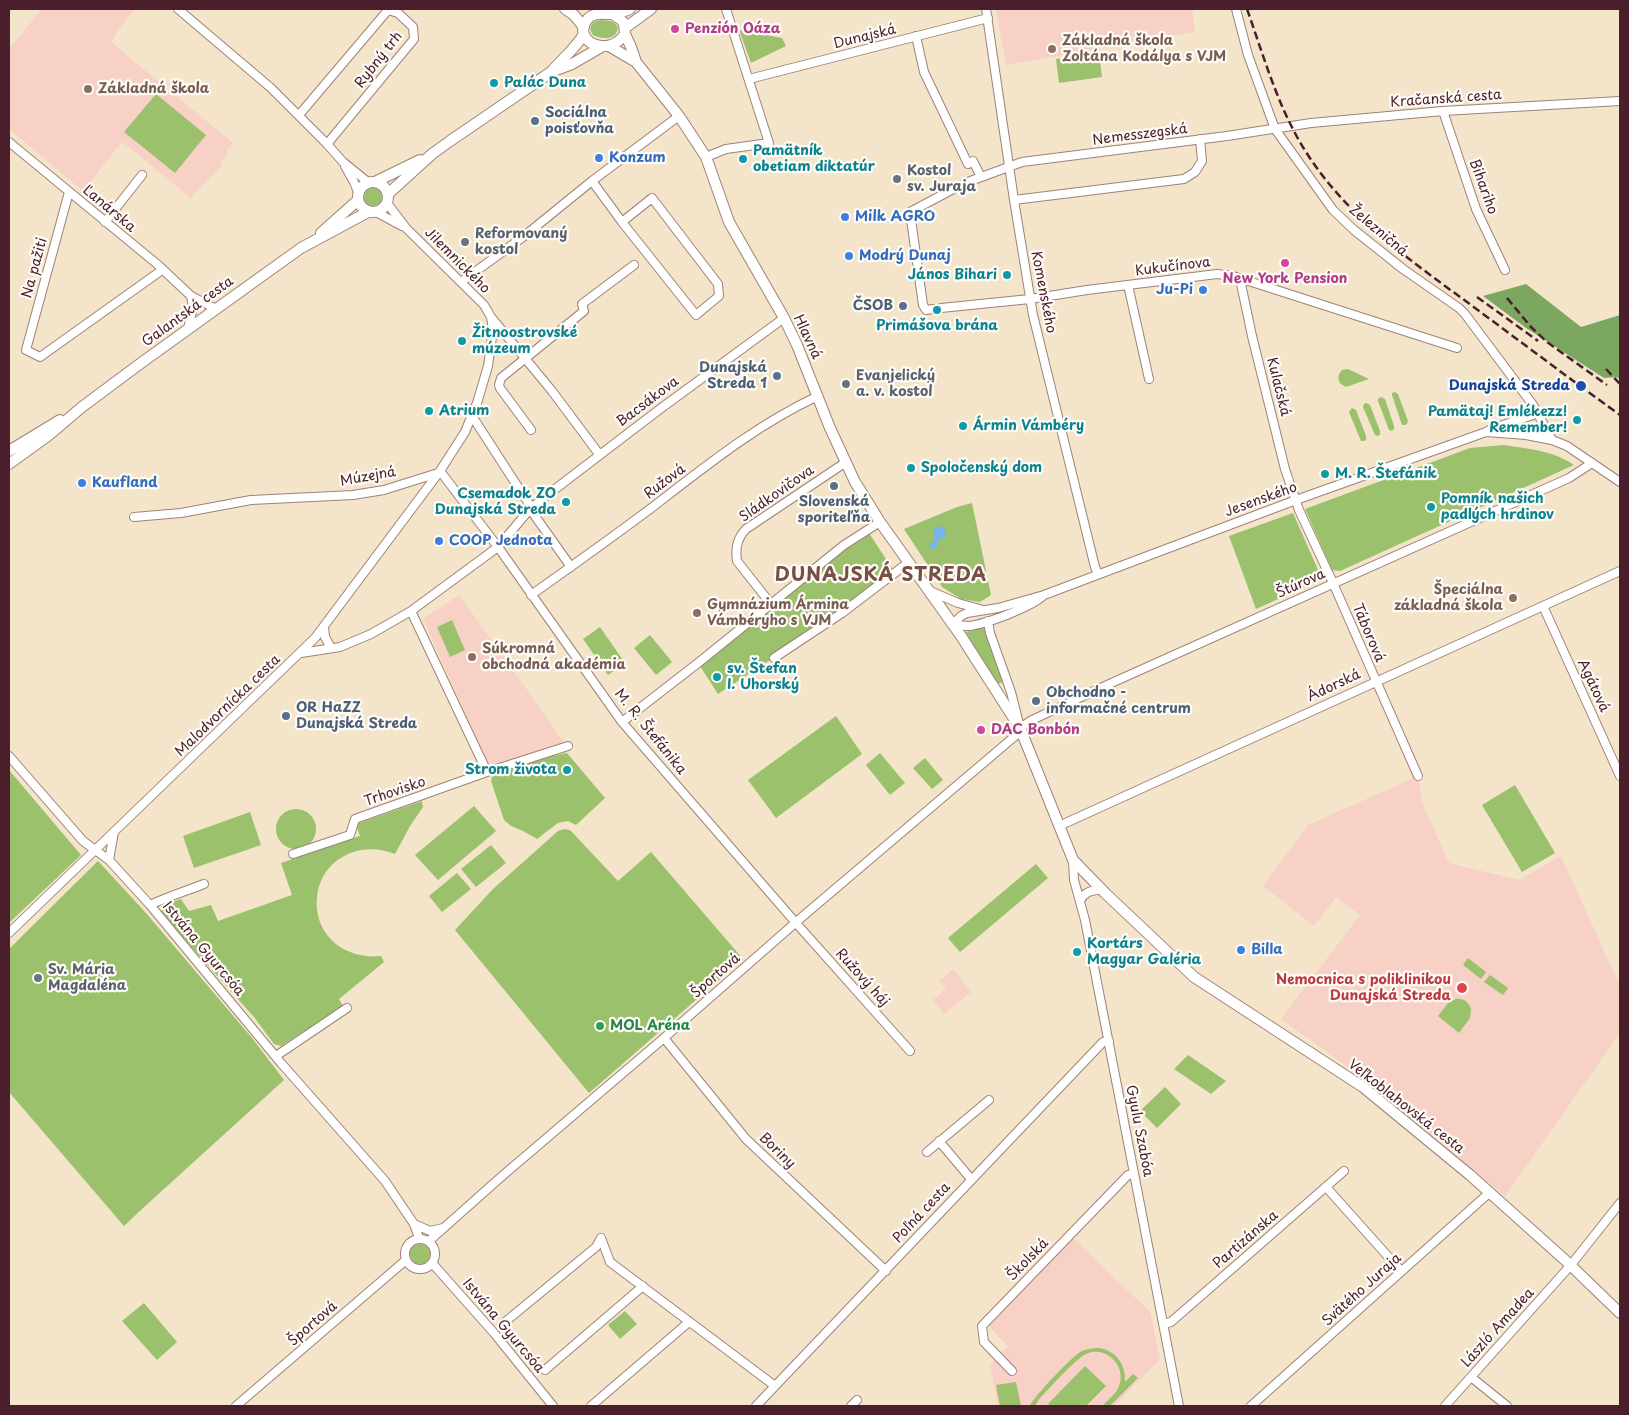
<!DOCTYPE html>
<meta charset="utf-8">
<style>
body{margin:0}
#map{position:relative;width:1629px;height:1415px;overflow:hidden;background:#f3e4ca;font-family:"Playpen Sans",sans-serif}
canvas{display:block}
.frame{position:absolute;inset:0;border:10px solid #4a1f2b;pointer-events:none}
</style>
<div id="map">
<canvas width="1629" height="1415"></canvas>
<div class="frame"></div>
</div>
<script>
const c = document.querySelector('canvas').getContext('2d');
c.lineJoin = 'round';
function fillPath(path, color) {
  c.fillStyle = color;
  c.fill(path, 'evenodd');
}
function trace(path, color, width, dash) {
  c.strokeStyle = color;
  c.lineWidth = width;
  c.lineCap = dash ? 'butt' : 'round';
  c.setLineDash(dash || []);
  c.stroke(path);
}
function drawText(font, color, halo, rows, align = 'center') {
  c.font = font + ' "Playpen Sans",sans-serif';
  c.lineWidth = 4.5;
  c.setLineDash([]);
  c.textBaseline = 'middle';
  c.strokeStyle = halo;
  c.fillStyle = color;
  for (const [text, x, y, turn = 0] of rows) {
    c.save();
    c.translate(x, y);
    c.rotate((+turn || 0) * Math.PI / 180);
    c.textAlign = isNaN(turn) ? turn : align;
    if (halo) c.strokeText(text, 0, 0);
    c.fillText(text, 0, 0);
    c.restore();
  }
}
fillPath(new Path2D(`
 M42,9H135L122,25L111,42L233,143L226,152L228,154L221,162L223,164L191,198L122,142L83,191L9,129V49Z
 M996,9H1192L1195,32L1006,65Z
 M459,595L533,698L564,743L489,767L423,619Z
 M1418,776L1422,802L1449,863L1519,880L1561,856L1620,986V1033L1505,1196L1366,1080L1281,1019L1360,915L1336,897L1314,926L1263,886L1308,825Z
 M953,969L971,992L944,1014L933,1000L946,989L939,981Z
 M1073,1238L1150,1312L1160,1359L1114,1406H998L990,1364L1008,1346L989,1326Z`), '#f7d1c6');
fillPath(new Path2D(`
 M601,20C608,21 615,20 618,28C616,41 602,39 593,35C587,26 593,21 601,20Z
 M739,30L782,38L786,46L751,63Z
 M1099,54L1102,77L1059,83L1056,59Z
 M156,94L206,135L175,173L124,132Z
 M364 197a9 9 0 1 1 18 0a9 9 0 1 1-18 0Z
 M1348,369L1369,379L1346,387C1340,384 1337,381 1339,374L1342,370Z
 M1395,392L1398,394L1408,421L1407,424L1405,425H1402L1392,395V393Z
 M1381,397L1385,399L1394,426V429L1392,431L1389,430L1378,401V399Z
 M1366,403L1370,405L1380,431V435L1377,436L1375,435L1363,407L1364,404Z
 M1352,408L1356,410L1366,436V440L1364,441H1361L1349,412Z
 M1504,445C1529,449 1552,450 1574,465L1340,571L1332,570L1305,509L1470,448Z
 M972,503L991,595L980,602L961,599L942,587L904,529L957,507Z
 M1293,513L1322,579L1256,609L1229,536Z
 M867,530L895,573L842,613L718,694L698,663Z
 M452,620L465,650L450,657L437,627Z
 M600,627L625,663L608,675L583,639Z
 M984,627L1004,681L996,685L966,632Z
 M650,635L672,662L656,675L634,648Z
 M836,716L862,754L776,818L748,780Z
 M567,753L605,798L576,825L568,821L558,823L537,839L523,831L511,826L504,820L491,781L493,773L542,758Z
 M880,753L905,783L890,795L866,765Z
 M925,758L943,780L932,789L913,768Z
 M9,770L81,855L9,923Z
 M1515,785L1555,853L1522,872L1482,805Z
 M422,801L423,807L410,826L395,854C361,840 321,858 317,897C313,935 345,960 381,956L384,962L339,999L343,1006L281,1046L274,1044L254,1017L162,914V908L164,905L181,899L189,911L211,905L218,921L292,895L281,863L360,836L357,828L359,823Z
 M474,806L496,831L438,880L415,855Z
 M276 829a20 20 0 1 1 40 0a20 20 0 1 1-40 0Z
 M250,812L261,845L194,868L183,836Z
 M564,829L570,830L618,881L651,852L743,959L589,1093L455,930L493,889L558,831Z
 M491,845L506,863L476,887L461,869Z
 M98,861L146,913L252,1038L284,1080L143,1208L124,1226L9,1092V949Z
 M1036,864L1048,878L960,952L948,938Z
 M457,873L471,889L442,912L429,896Z
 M1468,958L1486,972L1481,979L1463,965Z
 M1490,975L1508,988L1503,995L1484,982Z
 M1456,999C1463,998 1469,1002 1471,1009L1470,1018L1459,1033L1438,1016L1449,1002Z
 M1188,1055L1226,1081L1211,1094L1174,1069Z
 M1165,1087L1181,1104L1157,1128L1140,1111Z
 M410 1254a10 10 0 1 1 20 0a10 10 0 1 1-20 0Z
 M144,1303L177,1342L157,1360L122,1321Z
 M625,1311L637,1324L620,1339L608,1325Z
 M1099,1348C1116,1351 1126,1364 1125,1382L1133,1374L1138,1378L1110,1406H1102C1108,1400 1116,1394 1119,1386C1127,1366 1106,1345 1086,1354C1075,1359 1049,1389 1039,1399L1035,1406H1030C1034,1396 1070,1359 1080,1352C1086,1349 1092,1348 1099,1348Z
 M1085,1366L1106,1386L1086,1406H1050L1048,1404Z
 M1016,1382L1021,1406H1000L996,1385Z`), '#9bc16c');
fillPath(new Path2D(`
 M1526,284L1581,327L1620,315V379L1616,377L1604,378L1526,328L1483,296Z`), '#7ca760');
fillPath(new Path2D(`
 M940,526L945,529L946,535L942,539H938L937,548L932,549L929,545L935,538L933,531L935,528Z`), '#78b3e9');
const minor = new Path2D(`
 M178,9L271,88L327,144L343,162L369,183
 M986,9L1014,200L1033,315L1095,567L1098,574
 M1236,9L1248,55L1275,129L1333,210L1354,230L1403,269L1459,308L1465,314L1533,405L1552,440
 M916,36L924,72L968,164L973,161L981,177
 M749,79L988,18
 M1443,111L1476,209L1505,270
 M299,115L388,10L398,13L413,27L414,39L327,144
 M9,142L157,264L191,296L216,309
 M706,157L726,149L769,143L726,9
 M345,166L354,182L358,192
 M592,181L622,222L696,315L719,296L718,284L652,198L622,222
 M965,183L1022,162L1227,136L1311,123L1443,111L1620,101
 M69,192L26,350L40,357L162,270
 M1014,200L1184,179L1195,172L1202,161L1200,139
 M387,203L406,228L484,305L491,317L552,391L599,454
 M376,212L402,226
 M105,222L142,175
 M1240,279L1252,336L1285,469L1299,510L1333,583L1418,776
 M461,282L523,237L592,181L679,116
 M1128,285L1149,379
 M941,308L1030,299L1087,290L1217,274L1233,276L1457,348
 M933,309L926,310L923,305L910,212L959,186
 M188,329L193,307L191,296
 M472,416L529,504L530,509L571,567
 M531,430L500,388L499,385L501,378L584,311L582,304L634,265
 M1486,432L1491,429L1539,413
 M440,471L498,547L622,722L796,923L910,1051
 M134,517L181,513L251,500L353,495L384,490L438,473
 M930,591L958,603L980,609
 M531,595C572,566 614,536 654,506C707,465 758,424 818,396
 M1044,595C1032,607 986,624 969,626C963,626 958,625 953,624L961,616L967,613L998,608L1044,595L1296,500L1486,432L1526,435L1552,440L1567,446L1620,482
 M771,604L737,561C735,548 737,538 746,529L846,462
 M1543,606L1620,776
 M411,611L487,772
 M988,621L990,633L1011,692L1020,728L1032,720L1107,685L1569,478L1592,463
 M324,627L325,637L331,648
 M301,653L340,647L371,634L411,611L498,547L530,509L546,496L660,409L784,318
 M774,658L842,613L909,562
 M622,722L698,663L844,545L880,522
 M9,756L83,841L109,860L150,905L281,1063L385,1181L414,1224L419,1238
 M1059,826L1620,571
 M293,854L350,835L355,819L487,772L568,746
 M109,860L114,832
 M1073,860L1074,880L1085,920L1179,1406
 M1080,901C1085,891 1091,891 1102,889
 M150,905C167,897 186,891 204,884
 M9,933L315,638L440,471L465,432L477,403L488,366L493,330L491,317
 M664,1038L746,1139L886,1271
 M276,1056L347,1008
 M939,1141L971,1179
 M927,1152L989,1100
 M1326,1187L1401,1271
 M414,1224L430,1231L443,1228
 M601,1238L610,1262L775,1386
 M405 1254a15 15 0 1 1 30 0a15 15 0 1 1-30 0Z
 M429,1241L501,1177L664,1038L802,917L1021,731
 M432,1263L494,1333L553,1406
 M505,1322L596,1247L601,1238
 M1163,1324L1171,1322L1344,1171
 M545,1370L643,1286
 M1012,1371L984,1342L982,1326L1128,1175L1134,1174
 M1471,1377L1507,1406
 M236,1406L406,1260
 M591,1406L689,1322
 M756,1406L1103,1042L1109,1041
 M851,1406L857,1400
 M1251,1406L1489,1193
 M1445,1406L1570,1266L1620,1203`);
const major = new Path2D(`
 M565,9L573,14L584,27
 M612,14L620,19L624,23L625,34L631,47L636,62L679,116L706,157L729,222L784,318L797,345L830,428L855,482L880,522L961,636L1020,728L1073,860L1105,893L1194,977L1363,1087L1470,1175L1565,1260L1620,1313
 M625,28L651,9
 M625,34C608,59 573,41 586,21C592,12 602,14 611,14C617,14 625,11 630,9
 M609,46L636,62
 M553,71L572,64L603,46
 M358 197a15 15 0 1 1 30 0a15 15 0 1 1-30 0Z
 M375,182L420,160
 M388,194L432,154L450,141L551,72C562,59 575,49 584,34
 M321,233L358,200
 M9,451L60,420
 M9,464L49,435L82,407L141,363L301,248L368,212`);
trace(minor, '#9e827a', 10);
trace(major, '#9e827a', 12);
trace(minor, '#fff', 8);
trace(major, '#fff', 10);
trace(new Path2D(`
 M1247,9C1264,57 1278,108 1306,152C1347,217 1410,260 1471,305C1521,342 1570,379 1620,415
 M1477,297L1538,341
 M1507,298L1531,327L1547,342L1607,385
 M1606,369L1620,384`), '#4a1f2b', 2.5, [8, 4]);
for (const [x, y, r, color] of [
 [675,29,5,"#d1479c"],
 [1052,49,5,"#8d6e63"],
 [494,83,5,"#0f9aa8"],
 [88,89,5,"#8d6e63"],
 [535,121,5,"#5c6f8a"],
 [599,158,5,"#3f7fe0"],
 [743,159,5,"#0f9aa8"],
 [897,179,5,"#6b7280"],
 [845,217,5,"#3f7fe0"],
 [465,242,5,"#6b7280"],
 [849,256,5,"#3f7fe0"],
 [1285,263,5,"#d1479c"],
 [1007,275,5,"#0f9aa8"],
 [1203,290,5,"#3f7fe0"],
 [903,306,5,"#5c6f8a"],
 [937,310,5,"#0f9aa8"],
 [462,341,5,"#0f9aa8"],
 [777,376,5,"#5c6f8a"],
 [846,384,5,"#6b7280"],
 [1581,386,6,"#1a4fb4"],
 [429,411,5,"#0f9aa8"],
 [1577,420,5,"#0f9aa8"],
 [963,426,5,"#0f9aa8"],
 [911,468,5,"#0f9aa8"],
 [1325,474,5,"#0f9aa8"],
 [82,483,5,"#3f7fe0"],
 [834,486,5,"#5c6f8a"],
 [566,502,5,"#0f9aa8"],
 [1431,507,5,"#0f9aa8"],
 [439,541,5,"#3f7fe0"],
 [1513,598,5,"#8d6e63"],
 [697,613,5,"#8d6e63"],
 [472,657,5,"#8d6e63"],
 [717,677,5,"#0f9aa8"],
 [1036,701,5,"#5c6f8a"],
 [286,716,5,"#5c6f8a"],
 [981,730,5,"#d1479c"],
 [567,770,5,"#0f9aa8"],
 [1241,950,5,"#3f7fe0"],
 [1077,952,5,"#0f9aa8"],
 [38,978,5,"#6b7280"],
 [1462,988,6,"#e0444e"],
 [600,1026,5,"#2e9e5b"]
]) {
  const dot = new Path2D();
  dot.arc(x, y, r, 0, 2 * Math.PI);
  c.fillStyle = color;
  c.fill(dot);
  trace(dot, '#fdfcf7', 2);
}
drawText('bold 14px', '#b23c85', '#fdfcf7', [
 ["Penzión Oáza",685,29],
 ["New York Pension",1285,279,"center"],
 ["DAC Bonbón",991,730]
], 'left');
drawText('14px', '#4a1f2b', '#fdfcf7', [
 ["Dunajská",865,37,-14],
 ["Rybný trh",379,60,-52],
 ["Kračanská cesta",1446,99,-4],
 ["Nemesszegská",1140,135,-7],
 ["Bihariho",1483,187,70],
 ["Ľanárska",109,209,40],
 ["Železničná",1378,231,40],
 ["Jilemnického",457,261,45],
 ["Kukučínova",1173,267,-7],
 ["Na pažiti",35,268,-75],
 ["Komenského",1043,292,79],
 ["Galantská cesta",188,312,-36],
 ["Hlavná",807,337,65],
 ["Kulačská",1278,387,76],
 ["Bacsákova",648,402,-37],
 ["Múzejná",368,477,-10],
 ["Ružová",665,482,-37],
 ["Sládkovičova",777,494,-35],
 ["Jesenského",1261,500,-20],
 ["Štúrova",1301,584,-24],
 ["Táborová",1368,633,67],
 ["Ádorská",1334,686,-25],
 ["Agátová",1593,686,65],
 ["Malodvornícka cesta",228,706,-44],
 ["M. R. Štefánika",650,732,51],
 ["Trhovisko",395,792,-19],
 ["Istvána Gyurcsóa",203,949,50],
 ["Športová",716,976,-41],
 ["Ružový háj",862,978,48],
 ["Veľkoblahovská cesta",1406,1107,38],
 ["Gyulu Szabóa",1139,1131,79],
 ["Boriny",777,1151,44],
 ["Poľná cesta",922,1213,-47],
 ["Partizánska",1246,1240,-41],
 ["Školská",1028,1260,-46],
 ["Svätého Juraja",1362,1290,-42],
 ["Športová",313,1324,-41],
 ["Istvána Gyurcsóa",503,1326,50],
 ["László Amadea",1498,1328,-48]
]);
drawText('bold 14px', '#785e54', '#fdfcf7', [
 ["Základná škola",1062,41],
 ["Zoltána Kodálya s VJM",1062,57],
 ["Základná škola",98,89],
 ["Špeciálna",1503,590,"right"],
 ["základná škola",1503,606,"right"],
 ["Gymnázium Ármina",707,605],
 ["Vámbéryho s VJM",707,621],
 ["Súkromná",482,649],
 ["obchodná akadémia",482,665]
], 'left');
drawText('bold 14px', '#0d838f', '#fdfcf7', [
 ["Palác Duna",504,83],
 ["Pamätník",753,151],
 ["obetiam diktatúr",753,167],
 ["János Bihari",997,275,"right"],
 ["Primášova brána",937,326,"center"],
 ["Žitnoostrovské",472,333],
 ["múzeum",472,349],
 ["Atrium",439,411],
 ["Pamätaj! Emlékezz!",1567,412,"right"],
 ["Remember!",1567,428,"right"],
 ["Ármin Vámbéry",973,426],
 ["Spoločenský dom",921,468],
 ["M. R. Štefánik",1335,474],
 ["Csemadok ZO",556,494,"right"],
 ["Dunajská Streda",556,510,"right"],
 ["Pomník našich",1441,499],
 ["padlých hrdinov",1441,515],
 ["sv. Štefan",727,669],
 ["I. Uhorský",727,685],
 ["Strom života",557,770,"right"],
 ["Kortárs",1087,944],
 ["Magyar Galéria",1087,960]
], 'left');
drawText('bold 14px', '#4e5e75', '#fdfcf7', [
 ["Sociálna",545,113],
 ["poisťovňa",545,129],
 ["ČSOB",893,306,"right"],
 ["Dunajská",767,368,"right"],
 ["Streda 1",767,384,"right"],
 ["Slovenská",834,502,"center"],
 ["sporiteľňa",834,518,"center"],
 ["Obchodno -",1046,693],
 ["informačné centrum",1046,709],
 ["OR HaZZ",296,708],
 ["Dunajská Streda",296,724]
], 'left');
drawText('bold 14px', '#366cbe', '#fdfcf7', [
 ["Konzum",609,158],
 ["Milk AGRO",855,217],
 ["Modrý Dunaj",859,256],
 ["Ju-Pi",1193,290,"right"],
 ["Kaufland",92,483],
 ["COOP Jednota",449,541],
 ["Billa",1251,950]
], 'left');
drawText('bold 14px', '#5b616d', '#fdfcf7', [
 ["Kostol",907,171],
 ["sv. Juraja",907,187],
 ["Reformovaný",475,234],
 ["kostol",475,250],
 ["Evanjelický",856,376],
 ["a. v. kostol",856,392],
 ["Sv. Mária",48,970],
 ["Magdaléna",48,986]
], 'left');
drawText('bold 14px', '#164399', '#fdfcf7', [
 ["Dunajská Streda",1570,386]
], 'right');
drawText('bold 14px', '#be3a42', '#fdfcf7', [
 ["Nemocnica s poliklinikou",1451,980],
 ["Dunajská Streda",1451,996]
], 'right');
drawText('bold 14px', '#27864d', '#fdfcf7', [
 ["MOL Aréna",610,1026]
], 'left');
c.letterSpacing = '1px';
drawText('bold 19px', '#784e46', '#fdfcf7', [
 ["DUNAJSKÁ STREDA",881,576]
]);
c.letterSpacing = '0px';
</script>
